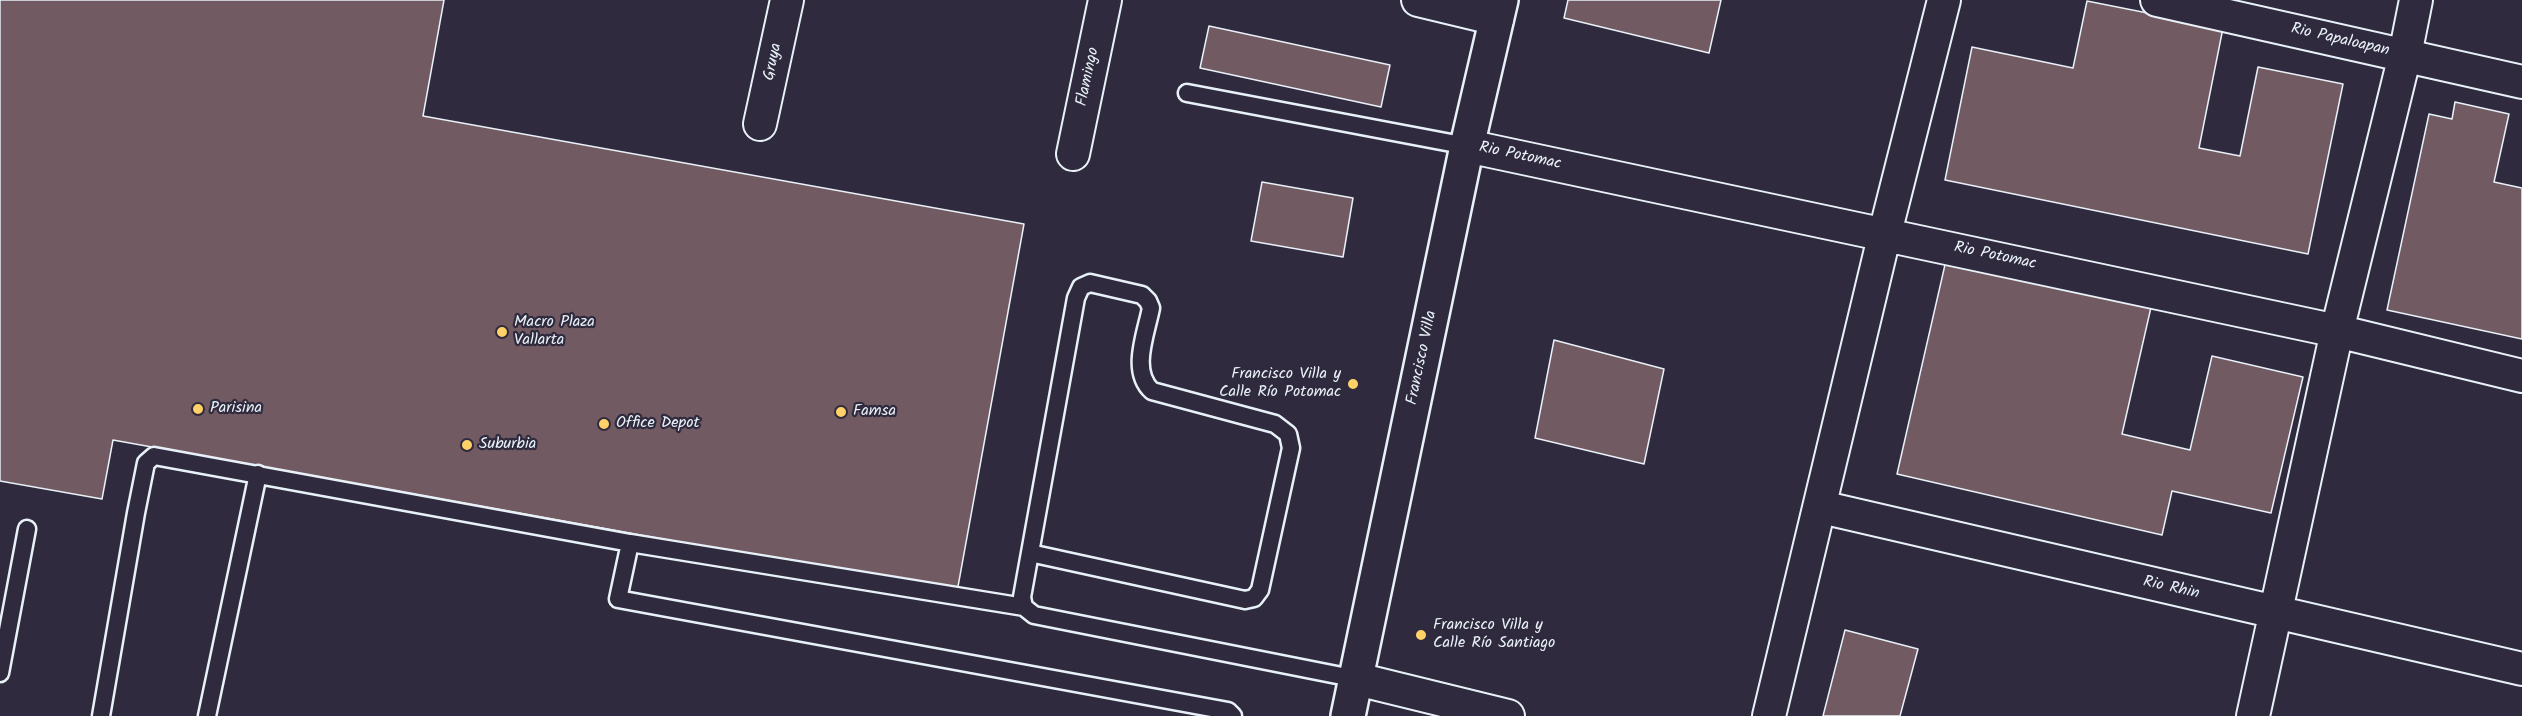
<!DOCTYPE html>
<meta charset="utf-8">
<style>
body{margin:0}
canvas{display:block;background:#2f2a3d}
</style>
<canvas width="2522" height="716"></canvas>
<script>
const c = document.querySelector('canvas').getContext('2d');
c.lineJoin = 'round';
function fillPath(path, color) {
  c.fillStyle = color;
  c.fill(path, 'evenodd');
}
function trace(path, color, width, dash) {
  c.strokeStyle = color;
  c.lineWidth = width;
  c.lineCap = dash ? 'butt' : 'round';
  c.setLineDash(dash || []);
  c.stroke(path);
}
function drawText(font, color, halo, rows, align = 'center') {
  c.font = font + ' Kalam,sans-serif';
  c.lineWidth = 4.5;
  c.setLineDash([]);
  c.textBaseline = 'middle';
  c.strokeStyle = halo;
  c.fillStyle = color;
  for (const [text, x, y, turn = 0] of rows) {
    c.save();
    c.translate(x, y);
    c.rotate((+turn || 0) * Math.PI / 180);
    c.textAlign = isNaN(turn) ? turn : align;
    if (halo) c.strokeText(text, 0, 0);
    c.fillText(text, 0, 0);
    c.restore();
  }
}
const building = new Path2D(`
 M0,0H444L423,116L1024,224L957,592L113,440L102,499L0,481Z
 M1568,0H1721L1709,53L1564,18Z
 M2087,1L2223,28L2199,148L2240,156L2258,67L2343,84L2308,254L1945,180L1972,47L2073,68Z
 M1209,26L1390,65L1381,107L1200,68Z
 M2455,102L2509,114L2494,182L2522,188V339L2387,310L2429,114L2452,119Z
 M1262,182L1353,198L1343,257L1251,241Z
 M1947,256L2152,303L2122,434L2190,450L2212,356L2303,377L2271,513L2172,491L2162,535L1897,474Z
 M1554,340L1664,369L1644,464L1535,438Z
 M1845,630L1918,649L1900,716H1823Z`);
fillPath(building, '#725a62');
trace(building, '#e8f1f8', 1.5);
const service = new Path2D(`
 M1187,93L1467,146
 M630,543L1024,607
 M1030,553L1245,600L1254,598L1260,590L1291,448L1288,434L1275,424L1152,391C1130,371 1146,334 1151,308L1148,301L1142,295L1090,283L1081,287L1076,298L1022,597L1024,607L1034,615L1357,679
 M0,673L27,529
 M101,716L136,513L146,463L154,456L630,543L618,599L1228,711L1233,716
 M207,716L258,474`);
const minor = new Path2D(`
 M1418,0L1497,19
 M2157,0L2522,82
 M760,124L787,0
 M1467,146L2337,331L2522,376
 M1073,154L1105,0
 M1821,507L2522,669
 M1357,679L1508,716
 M1769,716L1885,233L1944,0
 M2253,716L2337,331L2405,55L2416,0`);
const tertiary = new Path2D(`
 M1348,716L1467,146L1501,0`);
trace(service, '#e8f1f8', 21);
trace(minor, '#e8f1f8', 36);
trace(tertiary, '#e8f1f8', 38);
trace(service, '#2f2a3d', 16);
trace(minor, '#2f2a3d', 32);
trace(tertiary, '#2f2a3d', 33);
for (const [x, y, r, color] of [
 [502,332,6,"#ffd166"],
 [1353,384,6,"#ffd166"],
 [198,409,6,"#ffd166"],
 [841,412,6,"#ffd166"],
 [604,424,6,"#ffd166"],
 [467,445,6,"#ffd166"],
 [1421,635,6,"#ffd166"]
]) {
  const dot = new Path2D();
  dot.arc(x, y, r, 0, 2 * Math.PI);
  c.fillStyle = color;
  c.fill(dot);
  trace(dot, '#2f2a3d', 2);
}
drawText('16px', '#e8f1f8', '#2f2a3d', [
 ["Rio Papaloapan",2340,41,13],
 ["Gruya",774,62,-78],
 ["Flamingo",1089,77,-78],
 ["Rio Potomac",1520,157,12],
 ["Rio Potomac",1995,257,12],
 ["Francisco Villa",1423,358,-78],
 ["Rio Rhin",2171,589,13]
]);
drawText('16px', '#e8f1f8', '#2f2a3d', [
 ["Macro Plaza",514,323],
 ["Vallarta",514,341],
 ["Francisco Villa y",1341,375,"right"],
 ["Calle Río Potomac",1341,393,"right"],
 ["Parisina",210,409],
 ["Famsa",853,412],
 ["Office Depot",616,424],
 ["Suburbia",479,445],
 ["Francisco Villa y",1433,626],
 ["Calle Río Santiago",1433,644]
], 'left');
</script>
